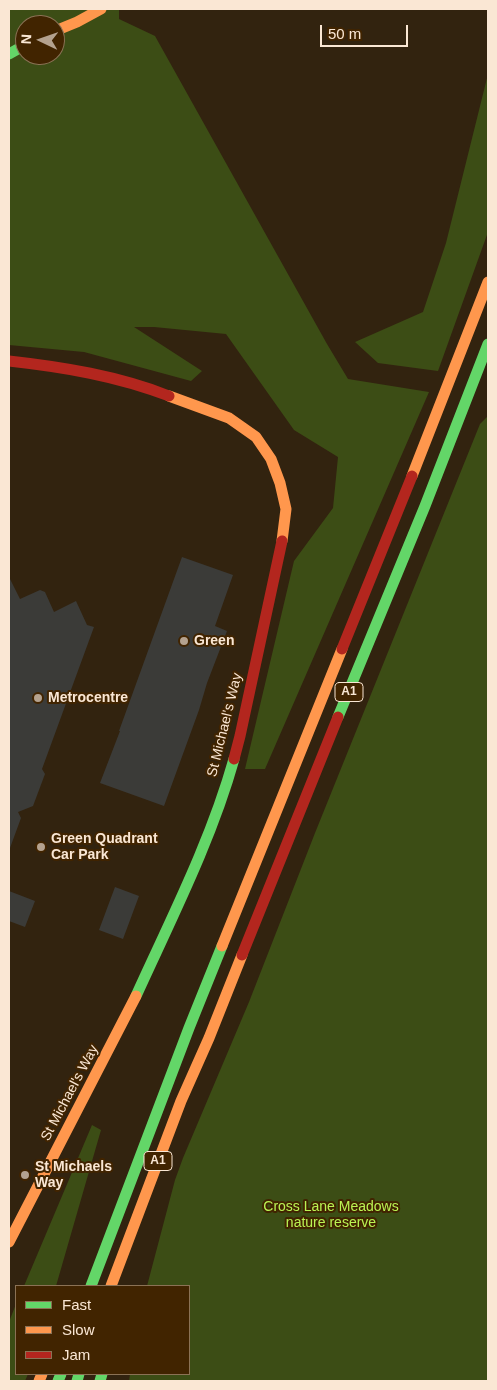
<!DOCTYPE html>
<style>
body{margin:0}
#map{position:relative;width:497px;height:1390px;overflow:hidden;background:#32230f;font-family:Helvetica,sans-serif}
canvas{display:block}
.frame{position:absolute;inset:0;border:10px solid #fae7d4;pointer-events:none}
.legend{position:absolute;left:15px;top:1285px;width:175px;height:90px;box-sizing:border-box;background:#412400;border:1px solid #8b7255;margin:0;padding:6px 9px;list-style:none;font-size:15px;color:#fae7d4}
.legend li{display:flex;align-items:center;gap:10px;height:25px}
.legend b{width:25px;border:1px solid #8b7255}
.north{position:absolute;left:15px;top:15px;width:50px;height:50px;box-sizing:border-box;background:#412400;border:1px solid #8b7255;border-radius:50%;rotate:273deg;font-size:14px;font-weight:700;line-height:20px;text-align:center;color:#fae7d4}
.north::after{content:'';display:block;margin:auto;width:18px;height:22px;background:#b4a28f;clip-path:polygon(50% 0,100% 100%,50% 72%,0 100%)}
.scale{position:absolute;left:320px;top:25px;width:88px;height:22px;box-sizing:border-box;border:2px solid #fae7d4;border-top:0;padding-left:6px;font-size:15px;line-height:18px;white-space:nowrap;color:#fae7d4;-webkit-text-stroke:4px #412400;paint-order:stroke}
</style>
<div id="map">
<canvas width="497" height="1390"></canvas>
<div class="frame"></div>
<ul class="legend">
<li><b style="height:6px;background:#63d668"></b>Fast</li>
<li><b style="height:6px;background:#ff974d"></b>Slow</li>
<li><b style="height:6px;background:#b3261e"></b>Jam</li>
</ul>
<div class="north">N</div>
<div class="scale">50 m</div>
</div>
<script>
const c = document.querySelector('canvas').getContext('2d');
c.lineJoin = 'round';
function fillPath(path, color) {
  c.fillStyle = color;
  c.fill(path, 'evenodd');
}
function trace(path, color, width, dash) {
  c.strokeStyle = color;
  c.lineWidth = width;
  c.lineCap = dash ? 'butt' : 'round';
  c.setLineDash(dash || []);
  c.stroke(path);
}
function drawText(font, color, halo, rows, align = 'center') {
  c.font = font + ' Helvetica,sans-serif';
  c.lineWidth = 4;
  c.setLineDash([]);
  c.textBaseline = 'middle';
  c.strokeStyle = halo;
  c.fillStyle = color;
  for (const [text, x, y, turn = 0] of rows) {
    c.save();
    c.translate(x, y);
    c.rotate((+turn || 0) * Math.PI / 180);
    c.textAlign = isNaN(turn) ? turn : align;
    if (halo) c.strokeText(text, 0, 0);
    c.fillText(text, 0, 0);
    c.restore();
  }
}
fillPath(new Path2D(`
 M9,9H119V19L155,36L327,344L348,379L429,392L265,769H245L294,561L333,508L338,457L294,430L226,334L154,327H134L202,371L191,381L84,352L9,345ZM25,25H55V55H25Z
 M488,74V232L438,371L378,363L355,342L423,312L446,243Z
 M488,416V1381H129L130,1374H189V1286H147L175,1180L183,1158L249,1002L315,833L480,424Z
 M92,1125L101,1130L56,1286H24Z
 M16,1304V1374H28L25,1381H9V1322Z`), '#3c4d15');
fillPath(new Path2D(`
 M182,557L233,575L215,626L227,631L207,683L199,710L164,806L100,783L120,731H119Z
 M9,577L20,599L40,590L45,592L54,612L76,601L87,625L94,627L42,769L45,774L33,806L18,812L21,818L10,848H9Z
 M115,887L139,896L123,939L99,930Z
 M9,891L35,901L25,927L9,921Z`), '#3b3b38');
trace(new Path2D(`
 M9,54L25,45
 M338,717L425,506L488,344
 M136,996C171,919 211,841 234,759
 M91,1286L189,1028L222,946
 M58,1381L61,1374
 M77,1381L79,1374
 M100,1381L102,1374`), '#63d668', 11);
trace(new Path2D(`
 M55,31L77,22L101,9
 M169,396L229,418L256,437L271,459L280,483L286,509L282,541
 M412,476L488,282
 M222,946L342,649
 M9,1242L136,996
 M111,1286L181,1101L209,1038L242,955
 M39,1381L42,1374`), '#ff974d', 11);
trace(new Path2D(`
 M9,361C63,367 118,376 169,396
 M342,649L412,476
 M234,759L240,736L282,541
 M242,955L338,717`), '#b3261e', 11);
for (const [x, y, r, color] of [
 [184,641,5,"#b4a28f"],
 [38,698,5,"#b4a28f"],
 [41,847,5,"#b4a28f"],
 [25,1175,5,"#b4a28f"]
]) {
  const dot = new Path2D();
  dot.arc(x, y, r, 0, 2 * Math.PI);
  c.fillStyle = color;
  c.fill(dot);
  trace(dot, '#412400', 2);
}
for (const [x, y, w] of [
 [349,692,28],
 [158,1161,28]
]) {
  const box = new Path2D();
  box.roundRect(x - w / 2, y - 9.5, w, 19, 4);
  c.fillStyle = '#412400';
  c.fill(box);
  trace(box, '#fae7d4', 1);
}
drawText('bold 12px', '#fae7d4', null, [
 ["A1",349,692],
 ["A1",158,1161]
]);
drawText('bold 14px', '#fae7d4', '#412400', [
 ["Green",194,641],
 ["Metrocentre",48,698],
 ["Green Quadrant",51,839],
 ["Car Park",51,855],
 ["St Michaels",35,1167],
 ["Way",35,1183]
], 'left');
drawText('14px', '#fae7d4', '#412400', [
 ["St Michael's Way",225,725,-76],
 ["St Michael's Way",70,1093,-62]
]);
drawText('14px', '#baf353', '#412400', [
 ["Cross Lane Meadows",331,1207],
 ["nature reserve",331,1223]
]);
</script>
